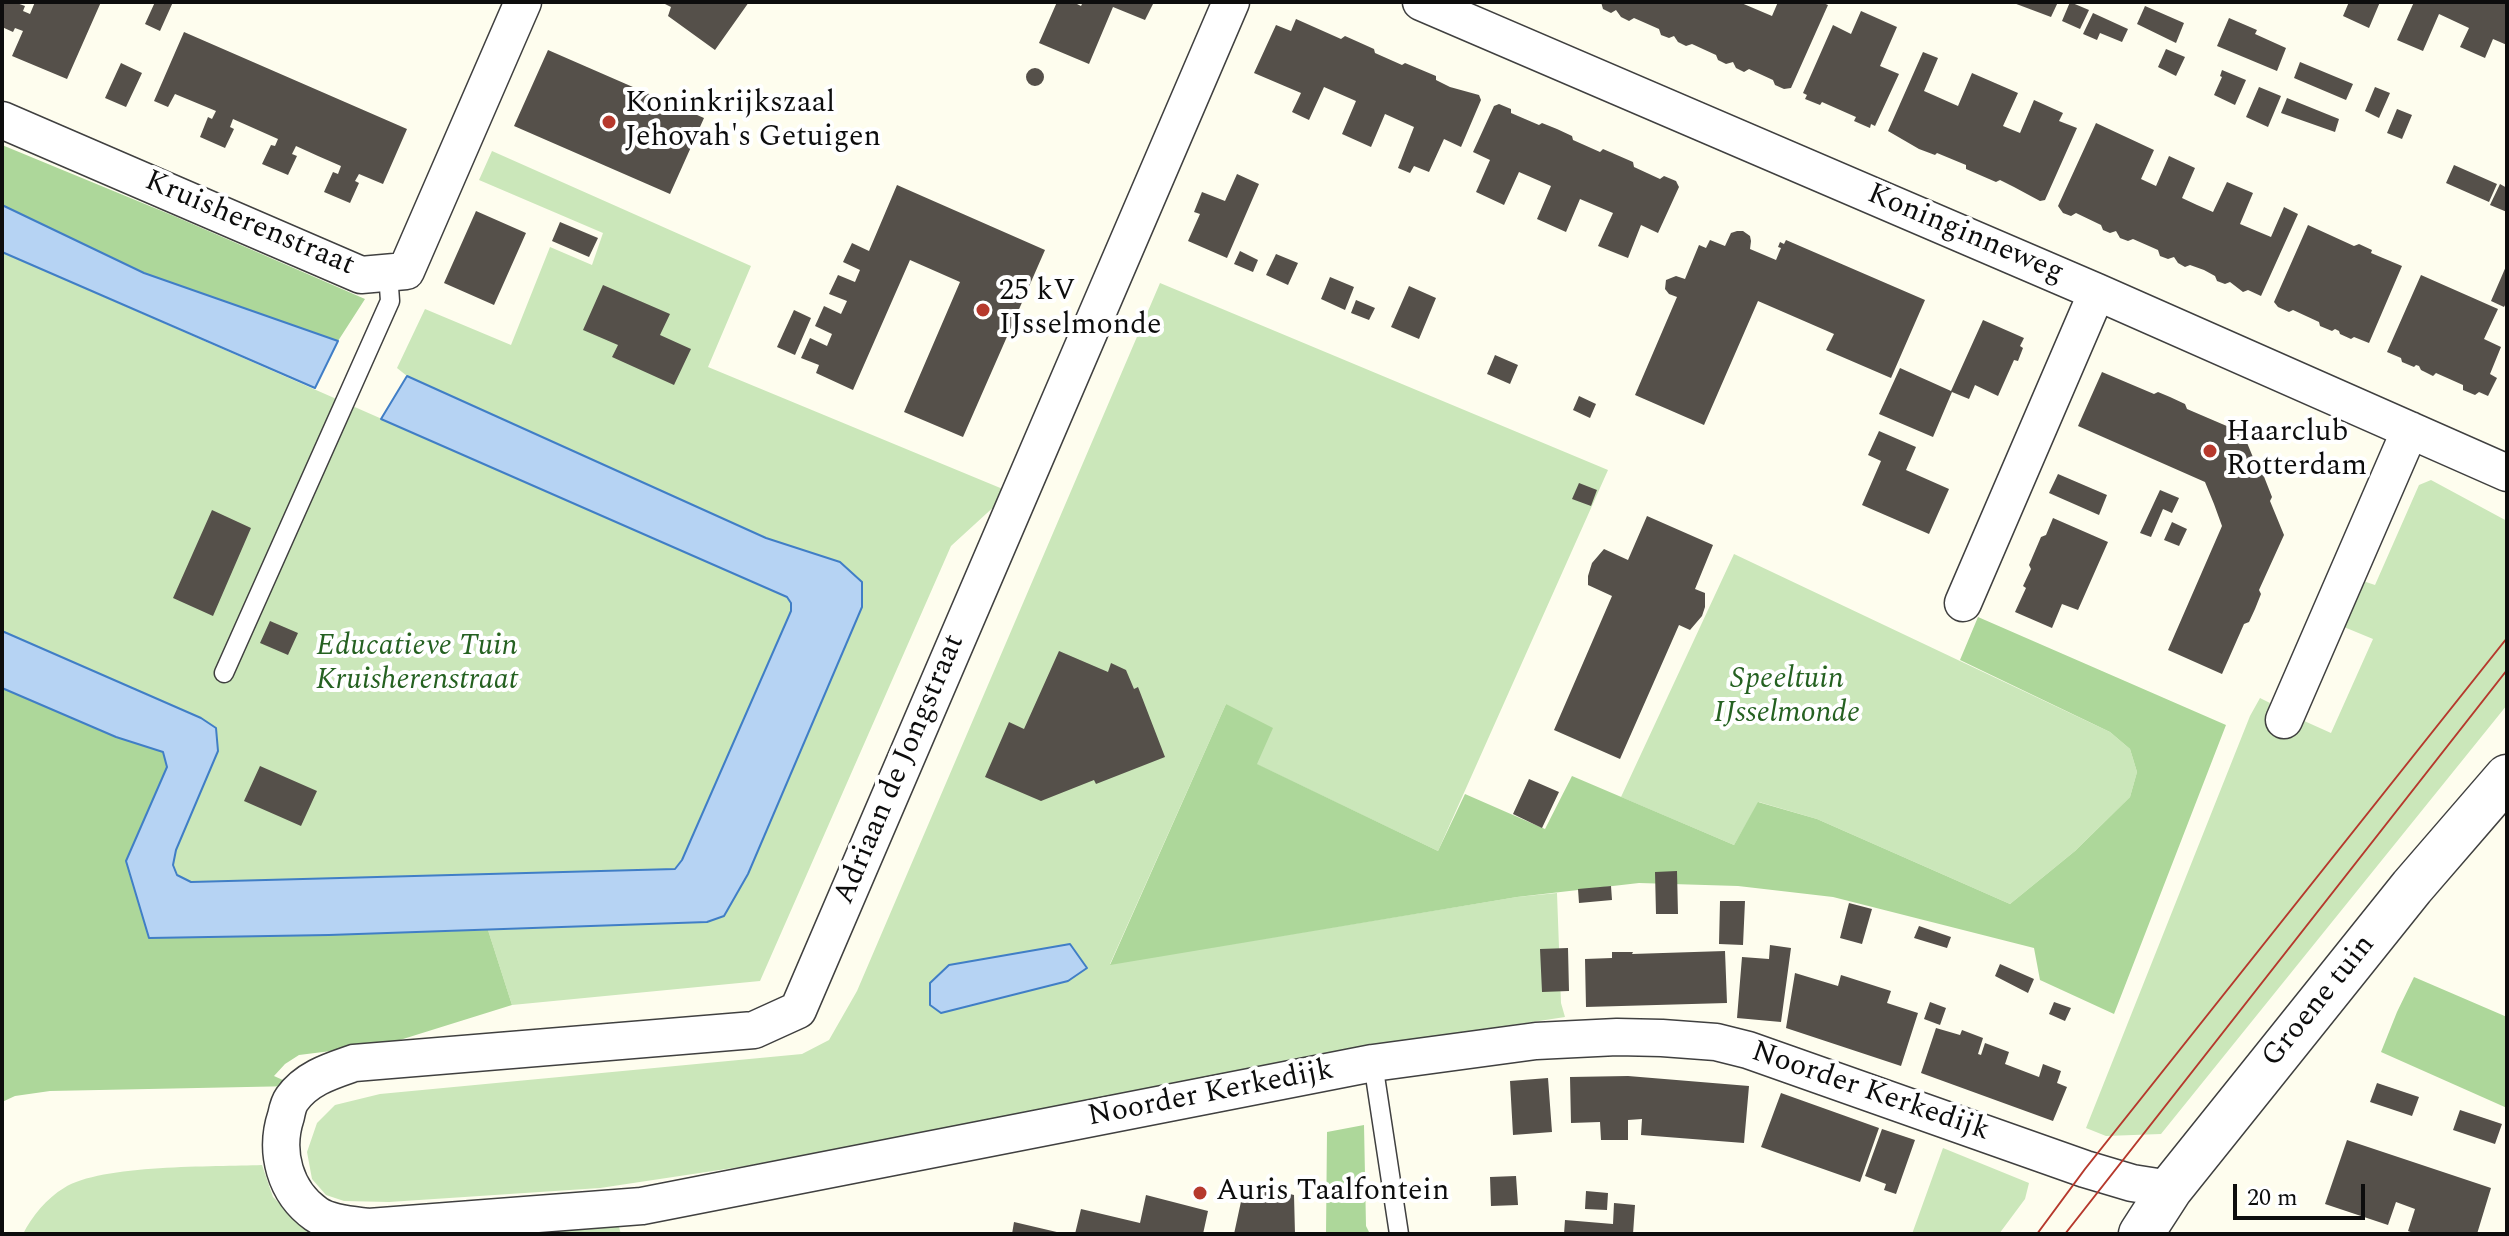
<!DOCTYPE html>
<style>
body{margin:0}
#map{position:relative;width:2509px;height:1236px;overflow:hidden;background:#fefdee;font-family:Spectral,serif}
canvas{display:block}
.frame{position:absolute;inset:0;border:4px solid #0d0d0d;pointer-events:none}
.scale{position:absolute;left:2233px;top:1184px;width:132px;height:36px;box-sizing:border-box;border:4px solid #0d0d0d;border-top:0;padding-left:10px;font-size:24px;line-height:28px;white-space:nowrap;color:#0d0d0d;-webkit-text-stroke:6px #fff;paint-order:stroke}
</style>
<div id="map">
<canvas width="2509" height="1236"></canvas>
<div class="frame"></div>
<div class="scale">20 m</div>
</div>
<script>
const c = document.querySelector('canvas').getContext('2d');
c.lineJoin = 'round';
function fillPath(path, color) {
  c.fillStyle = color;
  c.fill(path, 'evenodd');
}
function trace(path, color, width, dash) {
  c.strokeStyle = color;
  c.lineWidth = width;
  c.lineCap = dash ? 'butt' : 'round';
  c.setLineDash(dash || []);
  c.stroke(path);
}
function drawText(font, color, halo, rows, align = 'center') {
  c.font = font + ' Spectral,serif';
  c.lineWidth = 8;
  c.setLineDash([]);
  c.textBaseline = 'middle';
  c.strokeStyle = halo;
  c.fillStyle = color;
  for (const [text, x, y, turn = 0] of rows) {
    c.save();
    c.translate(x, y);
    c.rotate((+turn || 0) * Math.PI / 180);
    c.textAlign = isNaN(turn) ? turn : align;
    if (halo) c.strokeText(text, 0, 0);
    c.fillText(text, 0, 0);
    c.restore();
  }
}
fillPath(new Path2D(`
 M492,151L751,266L708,367L1010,492L951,546L760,981L512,1005L488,930L707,922L724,916L748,874L862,607V582L840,562L766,538L407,376L397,368L425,309L511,345L550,247L592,265L603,233L479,180Z
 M2,252L787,597L791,603V611L682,860L675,869L191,882L177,875L173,865L176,850L215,728L201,718L2,631Z
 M1160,283L1608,470L1438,851L1256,764L1226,704L1110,964L1517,897L1557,893L1561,1003L1565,1017L1441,1036L1191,1085L746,1166L600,1188L389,1202L344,1201L326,1195L312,1179L307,1152L317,1123L335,1105L380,1094L802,1054L829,1040L857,991ZM1070,944L930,1005L1025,953Z
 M2431,480L2507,521V705L2161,1134L2106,1136L2086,1128L2250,716L2260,698L2270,703L2267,713L2297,728L2302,720L2331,733L2373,639L2344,627L2363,581L2375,585L2419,485Z
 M1734,554L2110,732L2130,749L2137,772L2130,797L2075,851L2010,904L1817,819L1759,802L1734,845L1621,797Z
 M1943,1148L2029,1183L2025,1199L1999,1234H1912Z
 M262,1165L273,1197L305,1228L317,1234H23C32,1216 47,1198 64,1188C101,1164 215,1167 262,1165Z
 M609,1225L619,1227L621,1234H456Z`), '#cbe7ba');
fillPath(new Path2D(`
 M2,145L174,216L365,299L338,341L144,273L2,205Z
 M1978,617L2226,725L2114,1014L2040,980L2034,948L1833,897L1738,886L1639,883L1517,897L1110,965L1226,704L1273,728L1257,764L1438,851L1465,794L1545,829L1572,776L1734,845L1758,802L1817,819L2010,904L2075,851L2130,797L2137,772L2130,749L2110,732L1960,660Z
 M2,688L116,737L163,752L167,767L126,861L329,935L488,930L512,1005L387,1044L299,1055L285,1064L274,1076L296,1086L50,1091L15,1096L2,1102Z
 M2414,977L2507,1017V1108L2381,1052L2397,1012Z
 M1364,1125L1366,1226L1370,1234H1326L1327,1132Z`), '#add79a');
const water = new Path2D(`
 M2,205L144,273L338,341L315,388L2,252Z
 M407,376L766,538L840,562L862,582V607L748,874L724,916L707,922L329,935L149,938L126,861L167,767L163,752L116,737L2,688V631L201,718L216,728L218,751L176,850L173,865L177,875L191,882L675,869L682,860L791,611V603L787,597L381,419Z
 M1070,944L1087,968L1068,981L941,1013L930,1005V983L949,965Z`);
fillPath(water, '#b6d3f3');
trace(water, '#407ec6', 2);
fillPath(new Path2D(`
 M3,2H14L25,6L23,11L30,14L35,2H101L67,79L12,56L23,31L15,28L13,32L2,27Z
 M155,2H173L160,31L145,24Z
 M661,2H749L715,50L668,16L671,7Z
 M1057,2H1073L1081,6L1083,2H1154L1145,20L1113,7L1089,64L1039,43Z
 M1601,2H1739L1772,16L1778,2H1821L1828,5L1791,88L1784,89L1775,85L1773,80L1749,69L1744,72L1736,68L1733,62L1726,64L1718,60L1716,55L1692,44L1686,46L1678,42L1674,36L1669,38L1661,35L1659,29L1634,18L1629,21L1621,17L1616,10L1611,13L1603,9Z
 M2011,2H2058L2051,17Z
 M2070,2L2089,10L2080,29L2062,21Z
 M2349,2H2380L2369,28L2343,16Z
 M2414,2H2507V45L2493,39L2485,58L2460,47L2469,28L2439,14L2423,51L2397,40Z
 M2145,6L2184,23L2176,43L2137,24Z
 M1861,11L1897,27L1880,66L1899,74L1875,126L1871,124L1870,128L1854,121L1856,117L1822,102L1820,105L1805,99L1807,95L1803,93L1833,25L1851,34Z
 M2093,13L2128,29L2122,42L2100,33L2097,40L2083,34Z
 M2229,18L2257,30L2255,34L2286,48L2277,71L2217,46Z
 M1296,19L1341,39L1345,36L1374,49L1375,53L1402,65L1405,63L1436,76V80L1450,87L1479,95L1481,100L1461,147L1444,139L1429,172L1414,166L1410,173L1398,168L1414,127L1385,114L1371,147L1342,134L1356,101L1324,87L1309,120L1292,112L1301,93L1254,73L1276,25L1291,31Z
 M184,32L407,129L383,184L359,174L355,181L359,183L350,203L324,192L333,172L338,174L341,166L318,156L296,146L292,154L297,156L288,175L262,164L271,145L275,146L278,139L233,119L230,127L234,129L225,148L200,137L208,117L212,119L216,111L175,94L168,107L154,101Z
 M2166,49L2185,57L2176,76L2158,67Z
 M548,50L704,118L670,194L514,126Z
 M1923,52L1938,58L1924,91L1958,106L1972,73L2018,93L2003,126L2020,133L2034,100L2063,113L2059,121L2077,128L2045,200L2040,201L2014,187L2000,180L1996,182L1966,169V165L1937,153L1935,155L1919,149L1888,131Z
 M2300,62L2353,84L2346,100L2294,78Z
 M121,63L142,73L126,107L105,98Z
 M1026 77a9 9 0 1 1 18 0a9 9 0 1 1-18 0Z
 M2222,70L2246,80L2235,105L2214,95L2222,77L2220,76Z
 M2259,87L2281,96L2268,127L2246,117Z
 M2375,87L2390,93L2379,118L2365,111Z
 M2287,98L2339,119L2335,132L2281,113Z
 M1499,104L1511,109V113L1539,125L1542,123L1557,129L1572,136L1573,140L1600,152L1603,149L1633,162L1634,167L1660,179L1664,176L1676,181L1679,187L1658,233L1641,225L1628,258L1598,246L1613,213L1580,199L1566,232L1537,219L1551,186L1519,172L1504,205L1476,192L1490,160L1473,152L1494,106Z
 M2397,109L2412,115L2402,139L2387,133Z
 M2096,123L2154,150L2141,179L2156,186L2169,156L2195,168L2182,198L2197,205L2213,212L2227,182L2253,193L2240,224L2271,237L2284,207L2298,214L2261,296L2248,290L2243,292L2230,282L2225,284L2217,281L2215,276L2204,270L2190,265L2185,267L2178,263L2174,257L2168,259L2160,256L2158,250L2133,239L2128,241L2120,238L2116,231L2110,233L2103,230L2101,225L2076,213L2071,216L2063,213L2058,206Z
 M2454,165L2497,184L2489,202L2446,183Z
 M1237,174L1259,184L1227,258L1188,241L1200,214L1194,212L1202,192L1225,201Z
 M2500,184L2507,188V212L2490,205Z
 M897,185L1045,250L963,437L904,412L960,282L910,260L853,390L816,373L819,365L801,358L810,338L827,346L832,334L815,326L824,306L841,314L847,301L829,294L838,275L855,282L860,270L843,262L852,243L869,251Z
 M476,211L526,233L494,305L444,283Z
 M560,222L598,238L589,257L552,241Z
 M2308,225L2354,246L2359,244L2372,250L2371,253L2402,266L2369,343L2354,337L2351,339L2340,334L2339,331L2335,329L2332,331L2320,326L2319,322L2293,310L2289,312L2278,307L2274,302Z
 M1737,231H1743L1750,236L1751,241L1750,249L1776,260L1781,248L1778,247L1780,242L1784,244L1786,240L1925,300L1891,378L1826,350L1834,334L1758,301L1704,425L1635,395L1677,297L1669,294L1665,289L1666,280L1676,276L1685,279L1699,245L1706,248L1710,240L1725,246L1731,233Z
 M1240,251L1258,260L1253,272L1234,264Z
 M1276,254L1298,263L1288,285L1266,275Z
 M2507,264V301L2504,307L2491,301Z
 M2421,275L2498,309L2484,339L2501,347L2490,374L2497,378L2488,396L2479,392L2475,395L2463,390V385L2436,373L2433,376L2421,370L2419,366L2416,365L2414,367L2402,362L2401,358L2387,352Z
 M1330,277L1354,287L1345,310L1321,299Z
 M603,285L670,314L660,335L691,349L674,385L612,357L618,345L583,330Z
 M1409,286L1436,298L1419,339L1391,327Z
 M1356,300L1375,308L1369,320L1351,313Z
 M794,310L811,318L795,355L777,347Z
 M1983,320L2024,338L2020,346L2023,348L2018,361L2014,360L1998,396L1975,385L1969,399L1952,392L1933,437L1879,414L1900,368L1951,391Z
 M1495,355L1518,365L1510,384L1487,374Z
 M2102,372L2154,394L2158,392L2170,397L2185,404L2187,409L2243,433L2257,467L2261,469L2272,497L2270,501L2284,535L2259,590L2261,594L2255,609L2249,622L2244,624L2222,674L2168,650L2222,526L2214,504L2205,482L2078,426Z
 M1579,396L1596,404L1590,418L1573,410Z
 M1879,431L1916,447L1906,470L1949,489L1929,534L1862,505L1881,461L1868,455Z
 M2058,474L2107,495L2099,515L2049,493Z
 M1579,483L1597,490L1591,506L1572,499Z
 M2160,490L2179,498L2172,513L2163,509L2151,537L2140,533Z
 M212,510L251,528L213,616L173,598Z
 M1647,516L1713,545L1695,589L1705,593V607L1702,616L1690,630L1679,625L1620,759L1554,730L1612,596L1588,585V576L1592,563L1604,549L1628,560Z
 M2053,518L2108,542L2078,610L2062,604L2052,628L2015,612L2026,588L2023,586L2031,569L2029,565L2041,537L2046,535Z
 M2172,522L2187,529L2179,546L2164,540Z
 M270,621L298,633L288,655L260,643Z
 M1059,651L1108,672L1111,663L1126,670L1134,689L1138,687L1165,757L1096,784L1094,780L1041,801L985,777L1009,722L1024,729Z
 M260,766L317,791L301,826L244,801Z
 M1529,779L1559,792L1542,828L1513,814Z
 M1677,871L1678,914H1656L1655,872Z
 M1611,886L1612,900L1579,903L1578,889Z
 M1720,901H1745L1743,945L1719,944Z
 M1849,903L1872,909L1862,944L1840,938Z
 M1919,926L1951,937L1947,948L1914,938Z
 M1770,945L1791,948L1781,1022L1737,1018L1742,957L1769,959Z
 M1568,948L1569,991L1542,992L1540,949Z
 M1725,951L1727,1003L1586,1007L1585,959L1612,958V952H1633L1632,954Z
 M2000,964L2034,979L2028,993L1995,976Z
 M1795,973L1838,986L1841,975L1891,991L1887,1003L1918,1013L1901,1066L1786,1028Z
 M1930,1002L1946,1008L1940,1025L1924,1019Z
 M2054,1002L2071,1008L2065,1021L2049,1014Z
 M1936,1028L1960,1035L1962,1030L1983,1038L1978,1054L1981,1055L1985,1043L2009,1052L2005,1064L2039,1077L2043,1064L2061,1071L2057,1083L2067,1087L2053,1121L1921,1073Z
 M1628,1076L1749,1086L1744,1143L1641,1135L1642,1119L1628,1120V1140H1601L1600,1122L1571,1123L1570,1077Z
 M1548,1078L1552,1132L1513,1135L1510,1081Z
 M2377,1083L2419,1097L2412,1116L2370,1102Z
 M1781,1093L1879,1128L1860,1182L1761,1147Z
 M2460,1110L2502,1124L2495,1144L2453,1130Z
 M1882,1129L1915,1140L1896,1194L1884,1190L1886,1184L1865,1176Z
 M2347,1140L2491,1188L2477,1234H2416L2408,1231L2415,1209L2396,1202L2388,1225L2325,1204Z
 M1516,1176L1518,1205L1491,1206L1490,1177Z
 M1245,1183L1294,1195L1295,1234H1234Z
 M1586,1191L1608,1193L1607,1210L1585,1209Z
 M1146,1195L1208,1211L1203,1234H1075L1081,1209L1140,1223Z
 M1614,1203L1635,1205L1633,1234H1564L1565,1220L1613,1224Z
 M1014,1222L1061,1233V1234H1012Z`), '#55504a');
const service = new Path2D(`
 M224,673L390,301L388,273
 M1373,1063L1399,1234`);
const minor = new Path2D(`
 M1231,2L798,1010L754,1030L354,1063C331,1071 307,1078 292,1099C289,1103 287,1111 286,1116C274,1152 285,1192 316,1214C330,1224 353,1225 369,1227L642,1206L1373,1063L1536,1041L1617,1037L1662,1038L1716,1042L1748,1050L2085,1169L2132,1183L2170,1189
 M1421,2L2097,292L2507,473
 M2,120L361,275L406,271L523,2
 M1963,603L2097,292
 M2284,720L2410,430`);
const tertiary = new Path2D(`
 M2141,1234L2170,1189L2412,887L2507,777`);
trace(service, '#404040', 21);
trace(minor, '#404040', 39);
trace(tertiary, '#404040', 47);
trace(service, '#fff', 18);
trace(minor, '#fff', 36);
trace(tertiary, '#fff', 44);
trace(new Path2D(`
 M2037,1234L2085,1169L2507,638
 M2065,1234L2507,670`), '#b6392d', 2);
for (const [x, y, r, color] of [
 [609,122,8,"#b6392d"],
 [983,310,8,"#b6392d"],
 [2210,451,8,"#b6392d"],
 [1200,1193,8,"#b6392d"]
]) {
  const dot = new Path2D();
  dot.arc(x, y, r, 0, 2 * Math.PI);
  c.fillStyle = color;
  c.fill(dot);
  trace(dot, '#fff', 3);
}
drawText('30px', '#0d0d0d', '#fff', [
 ["Koninkrijkszaal",625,105],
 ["Jehovah's Getuigen",625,139],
 ["25 kV",999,293],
 ["IJsselmonde",999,327],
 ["Haarclub",2226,434],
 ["Rotterdam",2226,468],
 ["Auris Taalfontein",1216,1193]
], 'left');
drawText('30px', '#0d0d0d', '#fff', [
 ["Kruisherenstraat",249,225,23],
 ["Koninginneweg",1965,235,23],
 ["Adriaan de Jongstraat",901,770,-67],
 ["Groene tuin",2320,1002,-51],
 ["Noorder Kerkedijk",1870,1093,19],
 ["Noorder Kerkedijk",1211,1095,-11]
]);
drawText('italic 30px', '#256121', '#fff', [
 ["Educatieve Tuin",417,648],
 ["Kruisherenstraat",417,682],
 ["Speeltuin",1787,681],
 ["IJsselmonde",1787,715]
]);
</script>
